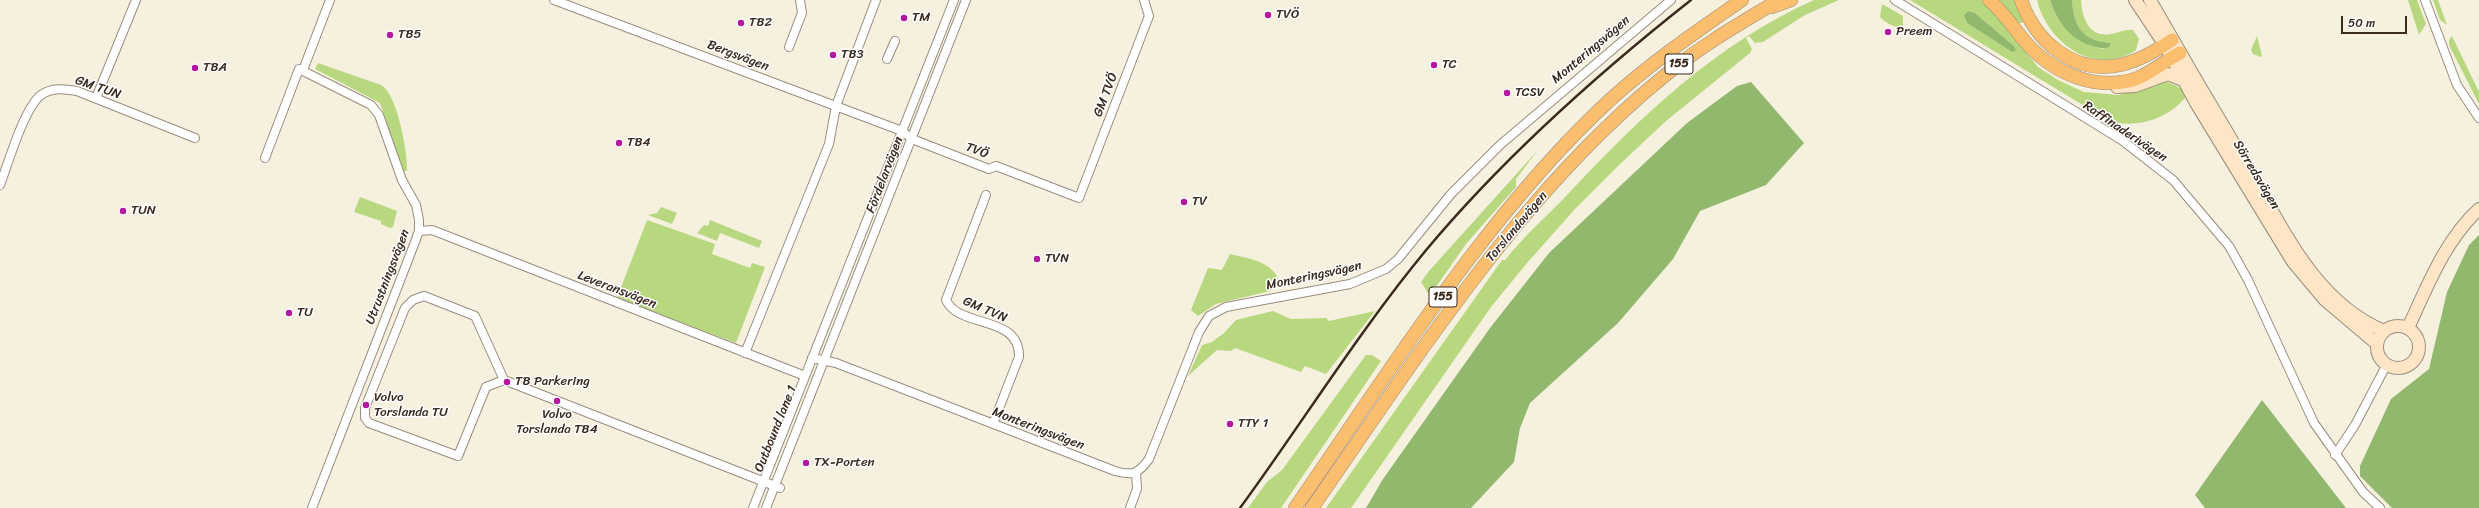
<!DOCTYPE html>
<meta charset="utf-8">
<style>
body{margin:0}
#map{position:relative;width:2479px;height:508px;overflow:hidden;background:#f6f0df;font-family:Sriracha,sans-serif}
canvas{display:block}
.scale{position:absolute;left:2341px;top:16px;width:66px;height:18px;box-sizing:border-box;border:2px solid #3b2a1e;border-top:0;padding-left:5px;font-size:12px;line-height:14px;white-space:nowrap;color:#3b2a1e;-webkit-text-stroke:3px #fff;paint-order:stroke}
</style>
<div id="map">
<canvas width="2479" height="508"></canvas>
<div class="scale">50 m</div>
</div>
<script>
const c = document.querySelector('canvas').getContext('2d');
c.lineJoin = 'round';
function fillPath(path, color) {
  c.fillStyle = color;
  c.fill(path, 'evenodd');
}
function trace(path, color, width, dash) {
  c.strokeStyle = color;
  c.lineWidth = width;
  c.lineCap = dash ? 'butt' : 'round';
  c.setLineDash(dash || []);
  c.stroke(path);
}
function drawText(font, color, halo, rows, align = 'center') {
  c.font = font + ' Sriracha,sans-serif';
  c.lineWidth = 3;
  c.setLineDash([]);
  c.textBaseline = 'middle';
  c.strokeStyle = halo;
  c.fillStyle = color;
  for (const [text, x, y, turn = 0] of rows) {
    c.save();
    c.translate(x, y);
    c.rotate((+turn || 0) * Math.PI / 180);
    c.textAlign = isNaN(turn) ? turn : align;
    if (halo) c.strokeText(text, 0, 0);
    c.fillText(text, 0, 0);
    c.restore();
  }
}
fillPath(new Path2D(`
 M1814,0H1839L1805,15L1763,42L1755,43L1749,36L1746,38L1752,49L1750,53L1666,121L1618,166L1575,209L1527,263L1491,307L1351,508H1326L1502,260H1505C1524,236 1547,216 1568,194C1641,116 1716,44 1814,0Z
 M1910,0H1981L1991,9L2038,67L2058,80L2084,92L2119,95L2165,81L2181,88L2187,95C2170,119 2136,129 2109,121ZM1969,11L1975,13L2014,46L2012,52L1967,23Z
 M1996,0H2015L2023,20L2022,23H2019Z
 M2037,0H2050C2058,27 2076,43 2103,49L2110,43C2082,40 2074,27 2072,0H2081C2082,18 2089,38 2111,34C2119,33 2125,29 2133,30L2139,39L2136,50C2094,78 2047,42 2037,0Z
 M2408,0H2417L2426,24L2419,35Z
 M2433,0H2438L2447,25L2440,20Z
 M1882,4L1903,16V26C1896,30 1885,22 1880,17Z
 M2257,36L2262,56L2261,57L2253,54L2251,50Z
 M2452,36L2479,92V104L2449,45V40Z
 M318,63L381,85C397,93 408,153 407,171H403L380,103L315,69Z
 M1538,150L1516,179V187L1466,244L1431,294L1428,293L1421,282L1429,271Z
 M360,197L397,211L393,227L390,228L381,224V221L354,212Z
 M661,207L677,213L672,224L648,215L657,213Z
 M647,220L715,244L712,254L750,268L752,263L765,267L736,343L617,298Z
 M710,220L762,241L759,248L720,233L717,241L697,233L704,225L708,226Z
 M1230,254C1247,258 1268,261 1277,276L1270,291L1216,304L1198,316L1191,310L1208,268L1222,270Z
 M1273,311L1291,319L1326,318L1329,321L1375,311L1326,374L1305,366L1301,372L1235,348L1231,351L1217,350L1188,376L1202,345L1212,342L1224,333L1236,320Z
 M1366,355H1372L1381,361L1281,508H1248L1267,482L1282,470Z`), '#b8d87f');
fillPath(new Path2D(`
 M2050,0H2072C2074,27 2082,40 2110,43V46C2105,50 2099,48 2092,46C2070,39 2057,22 2050,0Z
 M1969,11L1975,13L2014,46L2016,51L2012,52L1967,23L1964,15Z
 M1751,82L1804,143L1766,185L1700,211L1673,259L1618,323L1530,403L1520,428L1514,462L1471,508H1366L1383,479L1490,328L1549,253L1687,123L1737,86Z
 M2479,235V508H2392L2360,476V466L2391,399L2429,369L2447,292L2469,245Z
 M2262,400L2346,508H2205L2195,495Z`), '#92b86e');
const street = new Path2D(`
 M554,0L902,131L912,139L989,169L996,166L1079,198L1149,16L1144,0
 M1895,0L2123,141L2173,180L2229,246L2248,280L2314,423L2363,492L2380,508
 M2425,0L2457,85L2479,118
 M789,47L802,13L800,0
 M887,59L895,41
 M303,70L330,0
 M96,98L136,0
 M265,158L299,69L371,105L379,115L402,180L416,205L419,220V231L415,242L312,508
 M0,185C8,164 24,108 41,95C52,87 65,89 77,91L195,138
 M986,195L946,300C959,329 1020,314 1019,357L993,424
 M419,231L432,230L805,376
 M745,353L829,144L836,106L876,0
 M812,358L836,363L1115,471C1133,476 1138,474 1149,459L1199,332L1209,316L1226,307L1350,284L1386,269L1398,259L1451,194L1500,145L1671,0
 M504,380L475,316L424,296L413,300L405,308L365,408V418L369,423L458,456L486,387L504,380L780,488
 M2335,455L2355,425L2387,364
 M753,508L954,0
 M766,508L966,0
 M1130,508L1137,489L1136,472`);
const secondary = new Path2D(`
 M2135,0L2165,45L2196,103L2293,262L2325,300L2377,344
 M2150,0C2180,53 2211,106 2243,159C2280,222 2312,301 2384,331
 M2117,87L2135,86L2168,74L2185,81
 M2377 347a21 21 0 1 1 42 0a21 21 0 1 1-42 0Z
 M2408,328C2427,287 2445,240 2479,209`);
const primary = new Path2D(`
 M1989,0C2005,13 2015,31 2029,46C2057,75 2098,92 2138,78C2152,72 2166,60 2180,53
 M2021,0C2035,41 2074,75 2120,65C2138,61 2156,51 2172,40
 M1772,7L1791,0
 M1295,508C1390,371 1488,212 1611,99C1652,62 1697,31 1742,0
 M1312,508C1418,356 1521,191 1668,73C1702,45 1741,23 1779,0`);
trace(street, '#988d7e', 10);
trace(secondary, '#988d7e', 14);
trace(primary, '#988d7e', 14);
trace(street, '#fff', 8);
trace(secondary, '#fde5c5', 12);
trace(primary, '#fabe6e', 13);
trace(new Path2D(`
 M1240,508C1303,422 1359,331 1427,249C1505,156 1596,75 1691,0`), '#3b2a1e', 2.5);
for (const [x, y, r, color] of [
 [1268,15,4,"#b5179e"],
 [904,18,4,"#b5179e"],
 [741,23,4,"#b5179e"],
 [1888,32,4,"#b5179e"],
 [390,35,4,"#b5179e"],
 [833,55,4,"#b5179e"],
 [1434,65,4,"#b5179e"],
 [195,68,4,"#b5179e"],
 [1507,93,4,"#b5179e"],
 [619,143,4,"#b5179e"],
 [1184,202,4,"#b5179e"],
 [123,211,4,"#b5179e"],
 [1037,259,4,"#b5179e"],
 [289,313,4,"#b5179e"],
 [507,382,4,"#b5179e"],
 [557,401,4,"#b5179e"],
 [366,405,4,"#b5179e"],
 [1230,424,4,"#b5179e"],
 [806,463,4,"#b5179e"]
]) {
  const dot = new Path2D();
  dot.arc(x, y, r, 0, 2 * Math.PI);
  c.fillStyle = color;
  c.fill(dot);
  trace(dot, '#fff', 1.5);
}
for (const [x, y, w] of [
 [1679,64,28],
 [1443,297,28]
]) {
  const box = new Path2D();
  box.roundRect(x - w / 2, y - 10, w, 20, 3);
  c.fillStyle = '#fff';
  c.fill(box);
  trace(box, '#3b2a1e', 1);
}
drawText('bold 12px', '#3b2a1e', null, [
 ["155",1679,64],
 ["155",1443,297]
]);
drawText('13px', '#3b2a1e', '#fff', [
 ["TVÖ",1276,15],
 ["TM",912,18],
 ["TB2",749,23],
 ["Preem",1896,32],
 ["TB5",398,35],
 ["TB3",841,55],
 ["TC",1442,65],
 ["TBA",203,68],
 ["TCSV",1515,93],
 ["TB4",627,143],
 ["TV",1192,202],
 ["TUN",131,211],
 ["TVN",1045,259],
 ["TU",297,313],
 ["TB Parkering",515,382],
 ["Volvo",374,398],
 ["Torslanda TU",374,413],
 ["Volvo",557,415,"center"],
 ["Torslanda TB4",557,430,"center"],
 ["TTY 1",1238,424],
 ["TX-Porten",814,463]
], 'left');
drawText('13px', '#3b2a1e', '#fff', [
 ["Monteringsvägen",1591,50,-40],
 ["Bergsvägen",738,56,21],
 ["GM TUN",98,88,19],
 ["GM TVÖ",1106,95,-69],
 ["Raffinaderivägen",2125,132,34],
 ["TVÖ",977,151,20],
 ["Fördelarvägen",885,175,-69],
 ["Sörredsvägen",2256,175,59],
 ["Torslandavägen",1517,227,-50],
 ["Monteringsvägen",1314,276,-12],
 ["Utrustningsvägen",388,277,-69],
 ["Leveransvägen",617,290,21],
 ["GM TVN",985,310,23],
 ["Outbound lane 1",776,429,-68],
 ["Monteringsvägen",1038,429,21]
]);
</script>
